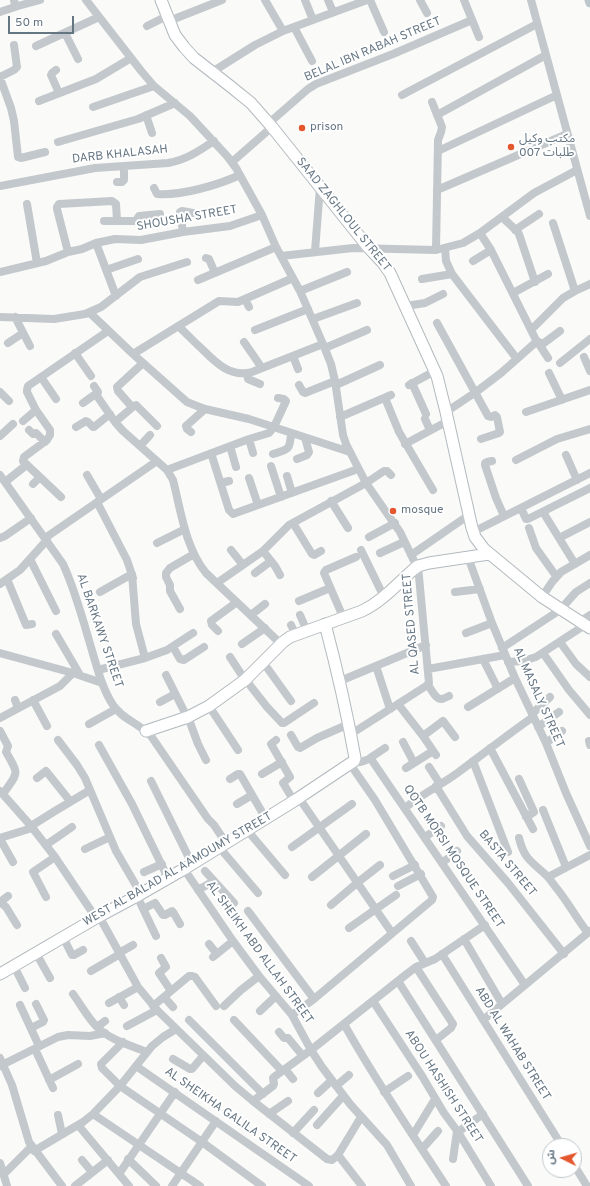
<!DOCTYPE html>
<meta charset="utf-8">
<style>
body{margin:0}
#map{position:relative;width:590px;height:1186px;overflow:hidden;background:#fafaf8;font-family:Overpass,"Noto Sans Arabic",sans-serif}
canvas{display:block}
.north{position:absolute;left:542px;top:1138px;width:40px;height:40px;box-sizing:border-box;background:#fff;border:1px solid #c1c8cd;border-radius:50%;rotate:275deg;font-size:11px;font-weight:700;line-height:16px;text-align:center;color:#657683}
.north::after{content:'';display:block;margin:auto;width:14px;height:18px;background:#e4572e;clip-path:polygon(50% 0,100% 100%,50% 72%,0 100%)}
.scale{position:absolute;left:8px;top:16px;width:66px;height:18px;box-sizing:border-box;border:2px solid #657683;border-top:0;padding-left:5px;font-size:12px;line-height:14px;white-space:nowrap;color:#657683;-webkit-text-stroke:3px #fff;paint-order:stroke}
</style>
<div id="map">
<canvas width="590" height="1186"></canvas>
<div class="north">ش</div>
<div class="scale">50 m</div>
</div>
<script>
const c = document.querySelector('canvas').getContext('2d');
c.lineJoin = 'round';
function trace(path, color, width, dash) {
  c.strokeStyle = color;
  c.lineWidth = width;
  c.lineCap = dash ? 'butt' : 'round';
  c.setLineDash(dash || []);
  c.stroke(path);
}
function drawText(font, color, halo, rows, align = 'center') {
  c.font = font + ' Overpass,"Noto Sans Arabic",sans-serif';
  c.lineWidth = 4;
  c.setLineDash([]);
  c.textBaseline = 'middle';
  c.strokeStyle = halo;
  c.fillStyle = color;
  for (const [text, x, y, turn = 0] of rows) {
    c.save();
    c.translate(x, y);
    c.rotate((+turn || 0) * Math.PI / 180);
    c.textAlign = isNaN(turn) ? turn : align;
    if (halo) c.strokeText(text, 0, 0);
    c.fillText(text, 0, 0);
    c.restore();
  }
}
trace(new Path2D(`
 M589,0L590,3`), '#bbc7cb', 9);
const secondary = new Path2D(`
 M161,0L175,35L184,47L194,58L230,86L251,103L272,127L368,247L383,263L390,273L437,376L446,412L472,528L475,537L484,549L542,597L590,628
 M146,731L188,717L209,706L245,680L283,642L290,637L362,611C383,601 397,584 414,569L418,566L429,563L489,554
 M0,974L96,918L137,896L184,869L294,801L354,761L355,758C347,713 337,669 325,624`);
trace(secondary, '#b3babf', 13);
trace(new Path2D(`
 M14,0L15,5L18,6L40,0
 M86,0L142,72L154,86L190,116L227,156L236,168L262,215L276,247L300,291L323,344L331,364L335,381L343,435L346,444L366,483L400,532L417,567
 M265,0L283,31
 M305,0L313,20
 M328,0L333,12
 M370,0L384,32
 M420,0L427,13
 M464,0L479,37
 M531,0L590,216
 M0,12L18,6
 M169,21L222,0
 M147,26L167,16
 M294,27L312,61
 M65,33L78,59
 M36,46L99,17
 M56,70L52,73L51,75L59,93
 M212,72L255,45L283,31L367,0
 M0,77L14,70L17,67L14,45
 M0,78L11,108L14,121L18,157L21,158L45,152
 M402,95L537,24
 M39,101L96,79L131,58
 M432,102L442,127L441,132L438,140L436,250
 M93,107L154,86
 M146,115L152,133
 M437,115L546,55
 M269,123L308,89L316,84L393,54L472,20
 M58,142L138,119L175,103
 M438,151L557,95
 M232,162L272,127
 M117,182H122L124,180V166
 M0,186L95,168L168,163C186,160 199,151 214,141
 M154,188L157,194C181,196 218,185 240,175
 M437,190L567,134
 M27,204L37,263
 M502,217L518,232L520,237L535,282
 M104,221H136L139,216L160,214
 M553,223L575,291
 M515,230L539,214
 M183,232L180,212L182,211L193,213
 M96,243L116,296
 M445,248L446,261L452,274L517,359
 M315,251L320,187
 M68,252L57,209V207L59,204L112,201L116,204L117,221
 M281,256L353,248L436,250L463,243L480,233L534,193L577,170
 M206,258L209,259L215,273
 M473,261L491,250
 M106,270L138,259
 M0,272L46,261L68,252L82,249L96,243L115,239L141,240L183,232L230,226L262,215
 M422,279L452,274
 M198,280L276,247
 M300,291L347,272
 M513,293L548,274
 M245,299L249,307
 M406,306L425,303L443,294
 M90,313L133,354L187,402L197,406L205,409L249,419L350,452
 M0,317L54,319L85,314L101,307L140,277L187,262
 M15,317L30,346
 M313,319L357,303
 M437,323L488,416L491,417L495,415L497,417L500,432L499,433L481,439
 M178,326C186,333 193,341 201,348C215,362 230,378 252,372L323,344
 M255,330L308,309
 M531,330L563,298L575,291L590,284
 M536,340L540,343H544L560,331
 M537,341L548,358
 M244,342L262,368
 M8,343L23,333
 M325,348L367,330
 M75,353L91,376
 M133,354L219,301L238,302L293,278
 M293,356L298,369
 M584,357L590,371
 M560,363L590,339
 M549,373L562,400
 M247,374L248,379L260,384
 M41,377L56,399
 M412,383L426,414
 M299,385L303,392L305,393L335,381
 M336,385L380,365
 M409,385L435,371
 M94,386L98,392L97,396L115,422L123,431L167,470L173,480C181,511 185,547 206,573L281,644
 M0,392L9,401
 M385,398L399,432L433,490
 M83,403L97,393
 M132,407L118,391L117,387L143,363
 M446,412L476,392L501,373L535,343L536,340L491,250L480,233
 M526,412L590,390
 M340,417L391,395
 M425,419L430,430
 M23,421L36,410
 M115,422L134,406L136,405L157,426
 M76,427L86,421L88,422L93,427H94L110,414
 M29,430L33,434L36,433L45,442
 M191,432L187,429L186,426L205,409
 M0,436L13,424
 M249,439L253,453
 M405,444L448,421
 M140,446L150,435
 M230,446L236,467
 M211,453L229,510L233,514L358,469
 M273,454C288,449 290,451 291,433
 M566,455L577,480
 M297,459L307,455L309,452L305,438
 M516,460L557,439L590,429
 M492,461L487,462L485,463V465L496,498L504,516
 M25,463L61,497
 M271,466L281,497
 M167,470L249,439L269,433L274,427L286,401L284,399L278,398
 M0,475L63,564C76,592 84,624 93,654C98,671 103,690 113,705C122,719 140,724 151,736L208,819L214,825L226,843
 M87,475L101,499
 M287,476L292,493
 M249,478L258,505
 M5,482L24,467L25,464L23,461L24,457L47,440L50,435V430L36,410L27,392V390L28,386L108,331
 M221,483L229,481
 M33,484L40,477
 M331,501L348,528
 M97,502L127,560L133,578
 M521,508L526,519H528L590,488
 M543,512L575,564
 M293,523L312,554L314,555L321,551
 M529,528L536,548L556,576
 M473,532L590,473
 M369,537L395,523
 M0,538L5,536L31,518
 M45,538L157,461
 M559,538L590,522
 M157,543L185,529
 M231,550L243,565
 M361,550L384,597
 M263,551L275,566L280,575
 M380,553L404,542
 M411,555L469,515
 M468,557L492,623L515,678L546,743L566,793L590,846
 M30,559L56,611
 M255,573L271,561
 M7,579L26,625L32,624
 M217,583L263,551L289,525L366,483L384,471H387L391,475
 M0,584L20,570L47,540
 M100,592L132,574L136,624L145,658
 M455,592L480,589
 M542,597L552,582L561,572L590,555
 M299,601L330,588
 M180,609L170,591V585L166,577V573L170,568L194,554
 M251,615L265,604
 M300,615L307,631
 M343,617L324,573L326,570L356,557
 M579,622L590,615
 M291,625L296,635
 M218,631L212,625L211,621L237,602
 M466,633L492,623
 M56,634L80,675
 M560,642L576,664L590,677
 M242,644L265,628
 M173,647L180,659L184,660L204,647
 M502,648L560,610L576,592L590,583
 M0,653L73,673L102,683
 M543,653L569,690L590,715
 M230,657L245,680
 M483,659L498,689
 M263,662L291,701
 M508,662L523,661L536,657L585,625
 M376,666L390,709
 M428,669L505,655
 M98,670L145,658L167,650L193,633
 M166,675L187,717
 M245,679L267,707L282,723H284L314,703
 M340,681L426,645
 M428,685C431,689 436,700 442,699C445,698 447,697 449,696
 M15,700L18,708
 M33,700L47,726
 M160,702L175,694
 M398,704L423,736L436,755
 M209,706L238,750
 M468,707L515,678
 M532,714L550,697
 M188,717L198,744L206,760
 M0,718L60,686L73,673
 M89,724L116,709
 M538,727L559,712
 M0,731L8,746L6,752C20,776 18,772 3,794
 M351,734L426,686L429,683L418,566
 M291,735L298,747L300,748L317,738L349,724
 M423,736L443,721L455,737
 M58,740L77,765L85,778L116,851L141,894
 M276,740L271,744L290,777L283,783L294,801
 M589,741L590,745
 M403,742L414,763
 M546,743L562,731
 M99,745L132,804L168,878
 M490,748L533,829
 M370,758L385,748
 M473,761L508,852
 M353,762C364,764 364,759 371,759L525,985
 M429,767L440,784
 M406,768L433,751
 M262,774L282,762
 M37,778L46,771L70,801
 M230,779L238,774H240L266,819
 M519,779L534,812L526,817
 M151,781L192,864
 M436,786L467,836L508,883L564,954
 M0,791L31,826L55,857L96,918
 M299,798L392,933
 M237,804L252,795
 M405,808C421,795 439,786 456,774C482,755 507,735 533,717
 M543,810L566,867
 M31,826L55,811L90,790
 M247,830L285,875
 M425,837L441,826
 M0,838L32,828
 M519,838C524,859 532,862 546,875C550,879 554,885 558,890C569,904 577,919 588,933
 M0,839L13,862
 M46,845L72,827
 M219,847L258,893
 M292,847L352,804
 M85,849L110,837
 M442,863L457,851
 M184,869L233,941L259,976L292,1015L311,1050L322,1067L350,1104L387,1145L411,1186
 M205,871L234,903
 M144,872L162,864
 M393,876L415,865
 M312,877L366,834
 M548,877L590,855
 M398,886L421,874
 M198,890L214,881
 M137,896L156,936
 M46,897L33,872L55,857
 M0,902L6,907L17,925
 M0,902L8,896
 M331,905L357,883L380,865
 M143,909L155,903L163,915H165L172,911L173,912L180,924
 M248,911L314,999
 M99,916L138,987L157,1010L235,1086L253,1101L327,1159L332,1160L338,1155L362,1186
 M349,928L396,895
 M63,937L72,955H74L83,950
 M464,939L502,1004
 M411,941L425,963
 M209,944L217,954
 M36,953L50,978
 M119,953L133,945
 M442,954L562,1146
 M213,957L233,941
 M161,958L166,967L159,973L171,991
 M14,966L25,988
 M416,967L453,1024L451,1028L436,1040
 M91,971L120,954
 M398,981L528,1186
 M73,994C81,1005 88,1018 97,1027C110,1040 130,1045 147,1052
 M119,997L124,1005
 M164,997L173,1007
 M373,1001L422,1076L444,1113L458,1132L491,1186
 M109,1003L138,987
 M20,1005L39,1046
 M153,1006L189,976H192L195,977L216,1006
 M224,1006L241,990L259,976
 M260,1011L276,996
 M292,1015L314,999L432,900L433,897L375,800L350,764
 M189,1020L263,1094
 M234,1020L282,1071
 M483,1020L590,931
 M344,1024C375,1080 411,1132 446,1186
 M127,1026L157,1010
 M97,1027L105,1021
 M31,1028L43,1022L44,1020L36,1004
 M279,1032L284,1038H288L303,1056
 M123,1042L101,1064L102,1068L120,1086L202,1142L262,1186
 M35,1049L53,1088
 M0,1058L12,1085L29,1142L62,1186
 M173,1059L190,1069H192L203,1056
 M0,1066L58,1037L68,1035L90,1036L105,1033
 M136,1066L309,1186
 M285,1069L293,1079
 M49,1080L78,1064
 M336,1086L349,1075
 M384,1092L408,1076
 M318,1093L332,1080
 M253,1101L273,1086L274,1084L273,1078L274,1077L311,1050L408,973L416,967L435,959L485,925
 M93,1114L200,1186
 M269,1114L288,1101
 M58,1115L62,1134
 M78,1125L129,1186
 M317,1125L343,1096
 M458,1132L483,1114
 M293,1133L314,1110
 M413,1135L435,1099
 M422,1149L438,1131
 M34,1151L83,1122L93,1114L120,1086L152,1046L163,1037L176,1029
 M338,1155L361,1117
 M128,1159L156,1186
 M453,1159L457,1131
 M82,1160L92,1172
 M0,1163L7,1186
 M574,1165L587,1186
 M4,1174L31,1147
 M119,1174L175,1092
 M75,1186L108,1160
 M172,1186L216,1121`), '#c3c8cc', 8);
trace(secondary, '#fff', 11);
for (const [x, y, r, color] of [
 [302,128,4,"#e4572e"],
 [511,147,4,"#e4572e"],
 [393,511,4,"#e4572e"]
]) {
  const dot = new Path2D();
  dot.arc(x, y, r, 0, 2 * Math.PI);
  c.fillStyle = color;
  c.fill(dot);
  trace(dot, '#fff', 1.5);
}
drawText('12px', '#657683', '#fff', [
 ["BELAL IBN RABAH STREET",373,50,-23],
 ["DARB KHALASAH",120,155,-6],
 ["SAAD ZAGHLOUL STREET",343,215,51],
 ["SHOUSHA STREET",187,219,-10],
 ["AL QASED STREET",412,624,-95],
 ["AL BARKAWY STREET",99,631,71],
 ["AL MASALY STREET",538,698,66],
 ["QOTB MORSI MOSQUE STREET",453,857,56],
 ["BASTA STREET",507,864,50],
 ["WEST AL BALAD AL AAMOUMY STREET",178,870,-30],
 ["AL SHEIKH ABD ALLAH STREET",259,953,54],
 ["ABD AL WAHAB STREET",512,1044,58],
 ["ABOU HASHISH STREET",443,1087,57],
 ["AL SHEIKHA GALILA STREET",230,1116,35]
]);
drawText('12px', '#657683', '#fff', [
 ["prison",310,128],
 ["مكتب وكيل",519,140],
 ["طلبات 007",519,154],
 ["mosque",401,511]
], 'left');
</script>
